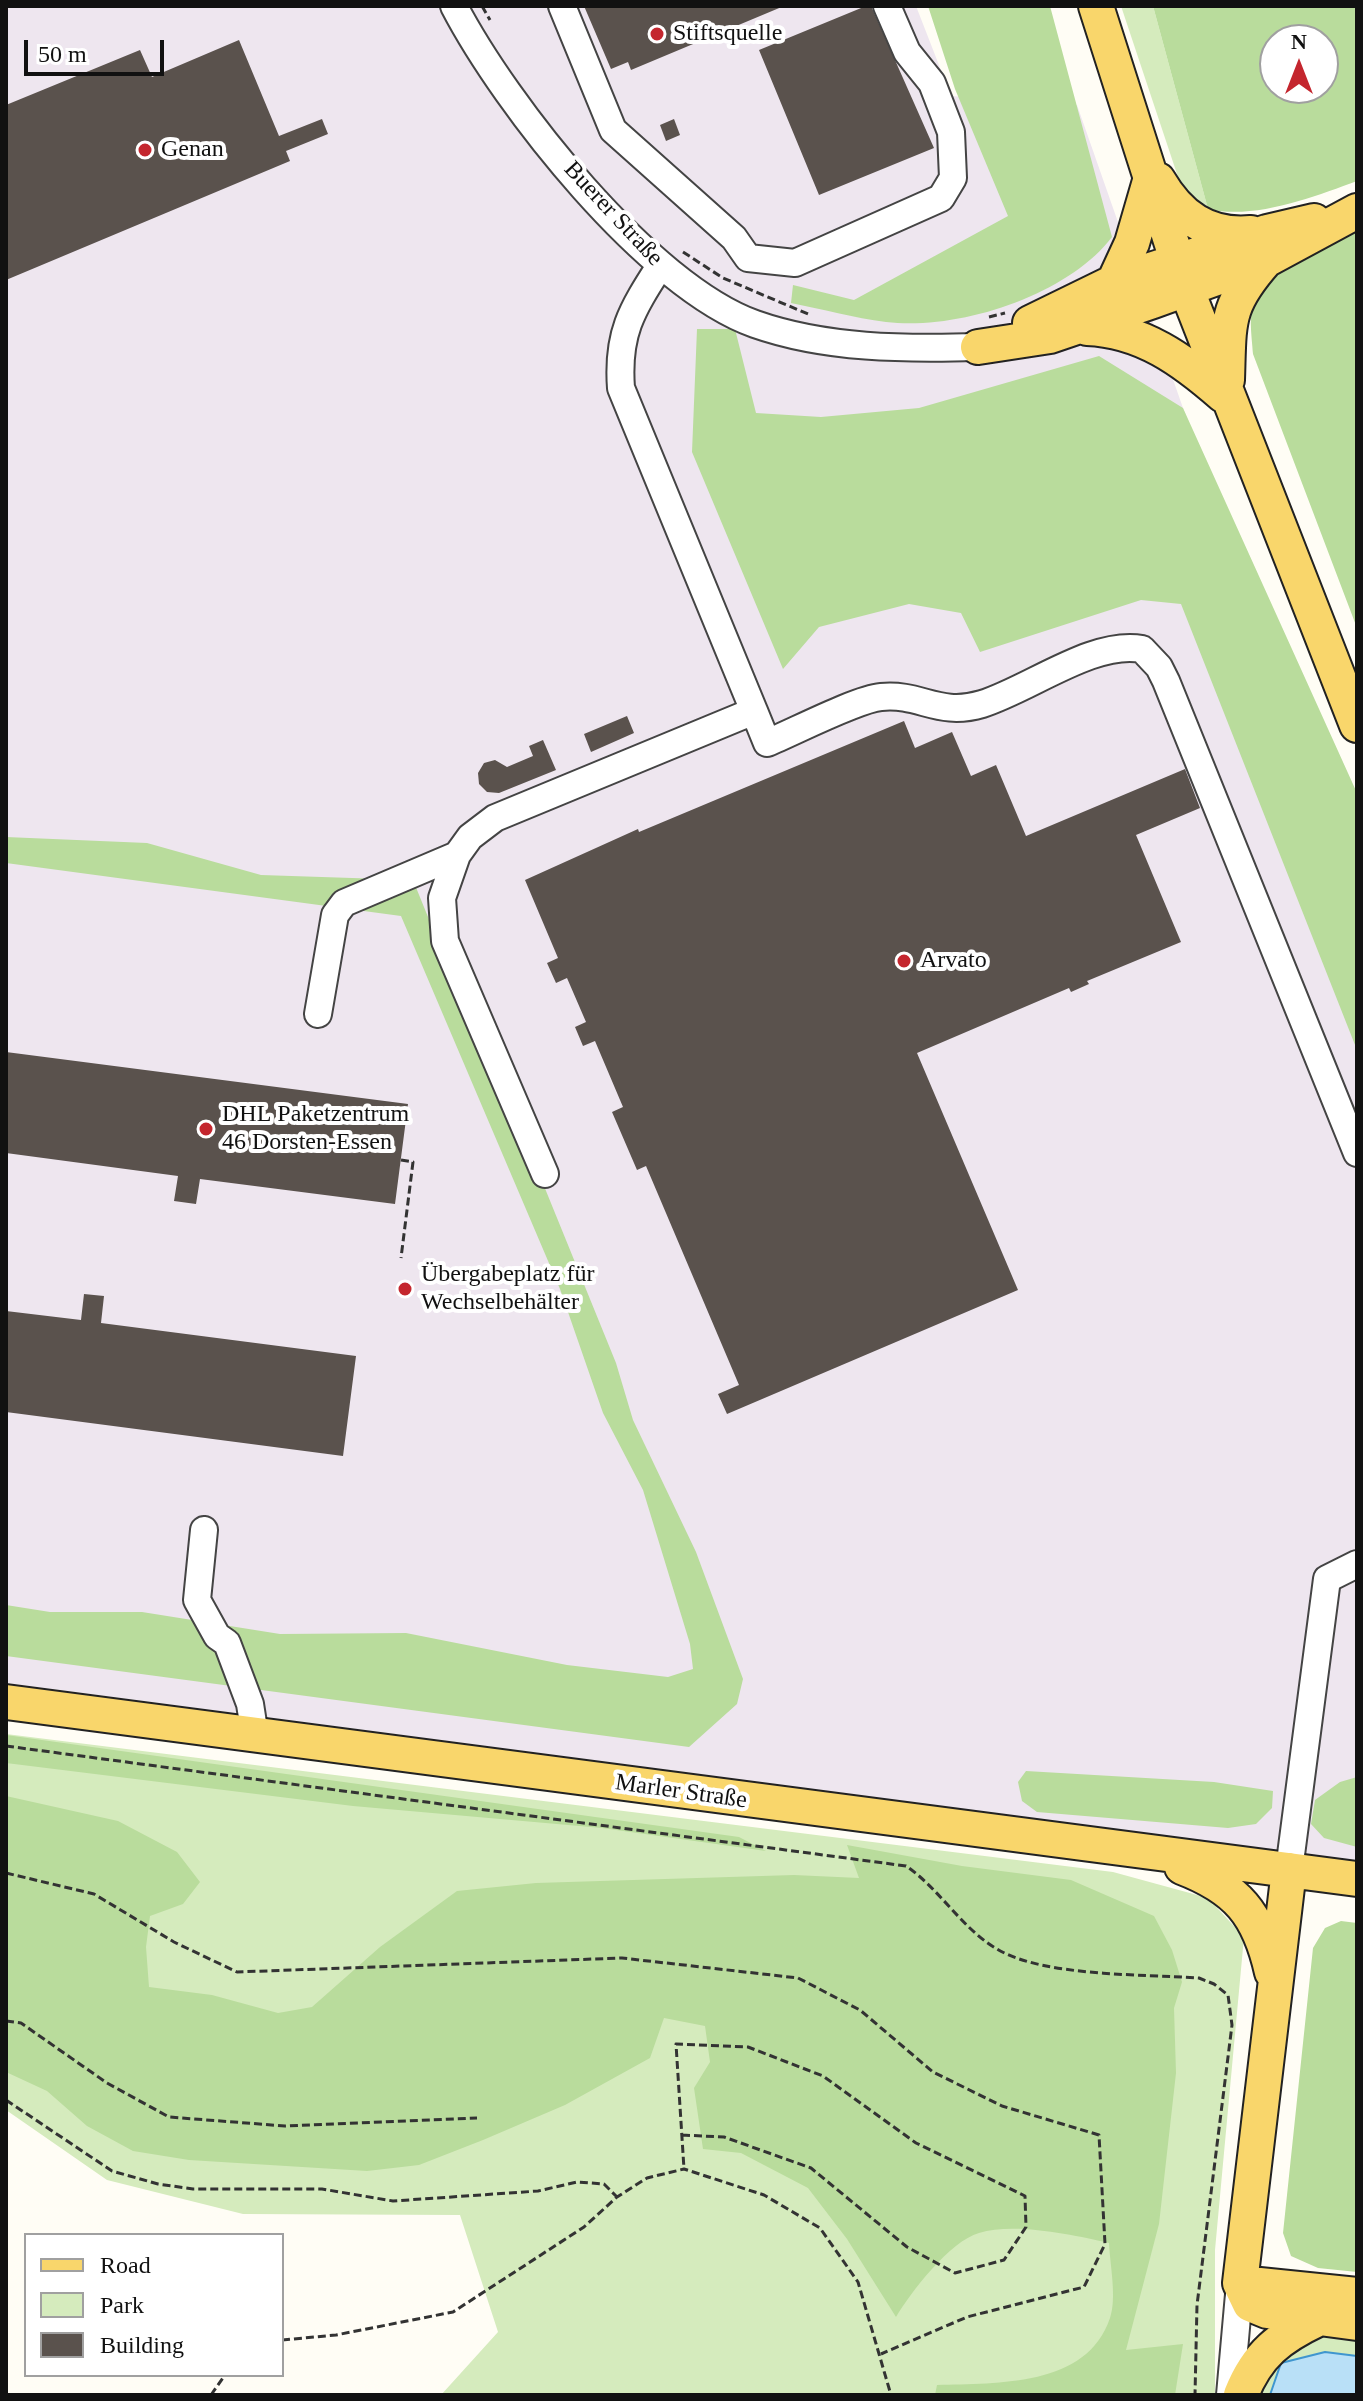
<!DOCTYPE html>
<meta charset="utf-8">
<style>
body{margin:0}
#map{position:relative;width:1363px;height:2401px;overflow:hidden;background:#fffdf5;font-family:Georgia,serif}
canvas{display:block}
.frame{position:absolute;inset:0;border:8px solid #111;pointer-events:none}
.legend{position:absolute;left:24px;top:2233px;width:260px;height:144px;box-sizing:border-box;background:#fff;border:2px solid #a0a0a0;margin:0;padding:10px 14px;list-style:none;font-size:24px;color:#111}
.legend li{display:flex;align-items:center;gap:16px;height:40px}
.legend b{width:40px;border:2px solid #a0a0a0}
.north{position:absolute;left:1259px;top:24px;width:80px;height:80px;box-sizing:border-box;background:#fff;border:2px solid #a0a0a0;border-radius:50%;rotate:0deg;font-size:22px;font-weight:700;line-height:32px;text-align:center;color:#111}
.north::after{content:'';display:block;margin:auto;width:28px;height:36px;background:#c4262e;clip-path:polygon(50% 0,100% 100%,50% 72%,0 100%)}
.scale{position:absolute;left:24px;top:40px;width:140px;height:36px;box-sizing:border-box;border:4px solid #111;border-top:0;padding-left:10px;font-size:24px;line-height:28px;white-space:nowrap;color:#111;-webkit-text-stroke:6px #fff;paint-order:stroke}
</style>
<div id="map">
<canvas width="1363" height="2401"></canvas>
<div class="frame"></div>
<ul class="legend">
<li><b style="height:10px;background:#f9d66b"></b>Road</li>
<li><b style="height:22px;background:#d5ebbd"></b>Park</li>
<li><b style="height:22px;background:#5a524d"></b>Building</li>
</ul>
<div class="north">N</div>
<div class="scale">50 m</div>
</div>
<script>
const c = document.querySelector('canvas').getContext('2d');
c.lineJoin = 'round';
function fillPath(path, color) {
  c.fillStyle = color;
  c.fill(path, 'evenodd');
}
function trace(path, color, width, dash) {
  c.strokeStyle = color;
  c.lineWidth = width;
  c.lineCap = dash ? 'butt' : 'round';
  c.setLineDash(dash || []);
  c.stroke(path);
}
function drawText(font, color, halo, rows, align = 'center') {
  c.font = font + ' Georgia,serif';
  c.lineWidth = 8;
  c.setLineDash([]);
  c.textBaseline = 'middle';
  c.strokeStyle = halo;
  c.fillStyle = color;
  for (const [text, x, y, turn = 0] of rows) {
    c.save();
    c.translate(x, y);
    c.rotate((+turn || 0) * Math.PI / 180);
    c.textAlign = isNaN(turn) ? turn : align;
    if (halo) c.strokeText(text, 0, 0);
    c.fillText(text, 0, 0);
    c.restore();
  }
}
fillPath(new Path2D(`
 M6,6H916L951,96L1077,105L1183,408L1357,841V1867L1275,1857L1147,1833L6,1683Z`), '#eee6ef');
fillPath(new Path2D(`
 M1121,6H1153L1208,209L1184,195Z
 M6,1734L1113,1872L1208,1898L1244,1937L1215,2250V2395H441L498,2332L460,2215L243,2214L107,2180L6,2110Z
 M1320,2331L1357,2334V2395H1256L1261,2377Z`), '#d5ebbd');
fillPath(new Path2D(`
 M928,6H1050L1112,237C1068,295 959,331 886,322C854,318 822,309 791,303L793,285L854,300L1008,216L955,89Z
 M1153,6H1357V181C1314,197 1254,220 1208,209ZM1275,40H1323V88H1275Z
 M1357,227V628L1253,354C1252,336 1247,309 1257,292C1271,270 1333,240 1357,227Z
 M697,329H735L756,413L821,417L919,408L1099,356L1183,408L1357,793V1050L1181,604L1141,600L980,652L961,613L909,604L819,627L783,669L692,452Z
 M6,837L147,843L261,875L413,880L482,1050L531,1154L616,1363L633,1420L696,1552L743,1679L737,1704L689,1747L6,1656V1605L50,1612H142L280,1634L406,1633L567,1665L668,1677L693,1669L690,1644L643,1490L603,1413L560,1289L401,916L6,863Z
 M6,1735L739,1837L766,1851L602,1828L353,1806L6,1763Z
 M1026,1771L1214,1782L1273,1791L1272,1808L1256,1824L1228,1828L1037,1812L1022,1801L1018,1782Z
 M1357,1777V1847L1324,1838L1311,1824L1315,1800L1340,1782Z
 M6,1796L118,1821L177,1852L200,1882L183,1904L150,1916L146,1947L149,1987L212,1995L278,2013L312,2007L380,1947L457,1891L536,1883L794,1875L859,1878L847,1845L962,1866L1071,1880L1154,1916L1172,1950L1182,1982L1174,2008L1176,2073L1159,2224L1126,2350L1183,2344L1175,2395H935L937,2385C998,2383 1087,2387 1110,2318C1117,2298 1110,2265 1109,2243C1074,2235 1014,2222 979,2233C950,2241 911,2292 896,2317L847,2239L808,2188L741,2153L703,2149L694,2088L710,2062L705,2026L664,2018L650,2058L565,2105L483,2140L419,2165L367,2171L189,2160L133,2151L87,2126L47,2091L6,2072Z
 M1341,1921L1357,1923V2272L1318,2268L1291,2256L1283,2233L1313,1948L1325,1928Z`), '#b9dc9c');
const water = new Path2D(`
 M1325,2352L1357,2356V2395H1270L1281,2363Z`);
fillPath(water, '#b9e0f7');
trace(water, '#3f96cf', 2);
fillPath(new Path2D(`
 M584,6H784L631,70L628,62L611,69Z
 M866,6H871L934,148L819,195L759,50Z
 M239,40L279,136L322,119L328,134L286,151L290,161L6,280V105L140,50L152,77Z
 M674,119L680,135L666,141L660,125Z
 M627,716L634,733L591,752L584,734Z
 M904,721L915,748L952,732L971,776L996,765L1026,836L1185,769L1200,808L1136,835L1181,942L1087,981L1089,984L1071,992L1069,988L917,1053L1018,1290L727,1414L718,1394L739,1385L646,1166L637,1170L612,1112L623,1107L595,1041L583,1046L575,1027L586,1022L567,978L556,983L547,963L558,958L525,880L638,829L639,832Z
 M543,740L556,770L499,793L487,792L479,784L478,773L484,763L495,760L507,767L533,756L529,746Z
 M6,1052L408,1104L395,1204L200,1179L196,1204L174,1201L178,1176L6,1153Z
 M84,1294L104,1296L101,1323L356,1356L343,1456L6,1412V1311L81,1320Z`), '#5a524d');
const minor = new Path2D(`
 M454,6C506,106 648,286 755,324C826,349 905,349 978,347
 M562,6L613,130L734,238L748,258L795,263L941,198L953,178L951,132L932,83L907,52L887,6
 M754,711L767,743C794,732 857,699 881,697C921,693 938,717 982,704C1030,689 1093,640 1142,649L1159,667L1166,681L1357,1153
 M318,1014L335,915L344,903L457,855
 M545,1174L445,941L442,898L457,855L470,837L495,818L754,711L621,388C617,334 631,311 660,266
 M204,1530L197,1600L217,1636L227,1643L250,1704L255,1736
 M1289,1870L1327,1579L1357,1564
 M1230,2395L1240,2283`);
const major = new Path2D(`
 M1096,6L1186,288L1357,725
 M1158,180C1179,216 1207,237 1251,233
 M1114,282L1132,243L1150,181
 M1030,323L1114,282L1267,232L1314,221
 M1087,328C1142,330 1183,360 1223,395
 M978,347L1050,336L1153,301L1266,260L1357,211
 M1227,380C1229,322 1225,306 1266,260
 M6,1702L1357,1879
 M1182,1867C1237,1888 1259,1914 1272,1972
 M1289,1870L1240,2283L1250,2304L1267,2311L1357,2323
 M1240,2283L1357,2295
 M1241,2395C1257,2354 1280,2337 1318,2319`);
trace(minor, '#444', 30);
trace(major, '#222', 38);
trace(new Path2D(`
 M482,6L490,20
 M683,252L723,278L808,314
 M989,317L1005,313
 M401,1160L413,1162L401,1258
 M6,1746L906,1866C940,1889 961,1928 997,1949C1044,1977 1143,1974 1199,1978L1214,1984L1228,1995L1232,2025L1197,2305L1195,2395
 M6,1873L94,1894L174,1942L237,1972L622,1958L798,1978L860,2010L933,2072L1002,2106L1099,2135L1105,2244L1084,2287L967,2317L881,2354
 M6,2021L21,2023L107,2083L169,2117L285,2126L477,2118
 M6,2100L112,2171L158,2184L193,2189H322L393,2201L538,2191L577,2182L604,2184L617,2197
 M682,2135L724,2137L811,2168L907,2247L955,2273L1004,2260L1026,2227L1025,2196L916,2143L823,2076L748,2047L676,2044L684,2169
 M282,2340L336,2335L453,2312L584,2227L617,2197L647,2178L684,2169L764,2195L820,2228L858,2282L891,2395
 M211,2395L225,2375`), '#333', 3, [8, 4]);
trace(minor, '#fff', 26);
trace(major, '#f9d66b', 34);
for (const [x, y, r, color] of [
 [657,34,8,"#c4262e"],
 [145,150,8,"#c4262e"],
 [904,961,8,"#c4262e"],
 [206,1129,8,"#c4262e"],
 [405,1289,8,"#c4262e"]
]) {
  const dot = new Path2D();
  dot.arc(x, y, r, 0, 2 * Math.PI);
  c.fillStyle = color;
  c.fill(dot);
  trace(dot, '#fff', 3);
}
drawText('24px', '#111', '#fff', [
 ["Stiftsquelle",673,34],
 ["Genan",161,150],
 ["Arvato",920,961],
 ["DHL Paketzentrum",222,1115],
 ["46 Dorsten-Essen",222,1143],
 ["Übergabeplatz für",421,1275],
 ["Wechselbehälter",421,1303]
], 'left');
drawText('24px', '#111', '#fff', [
 ["Buerer Straße",613,214,47],
 ["Marler Straße",681,1792,8]
]);
</script>
